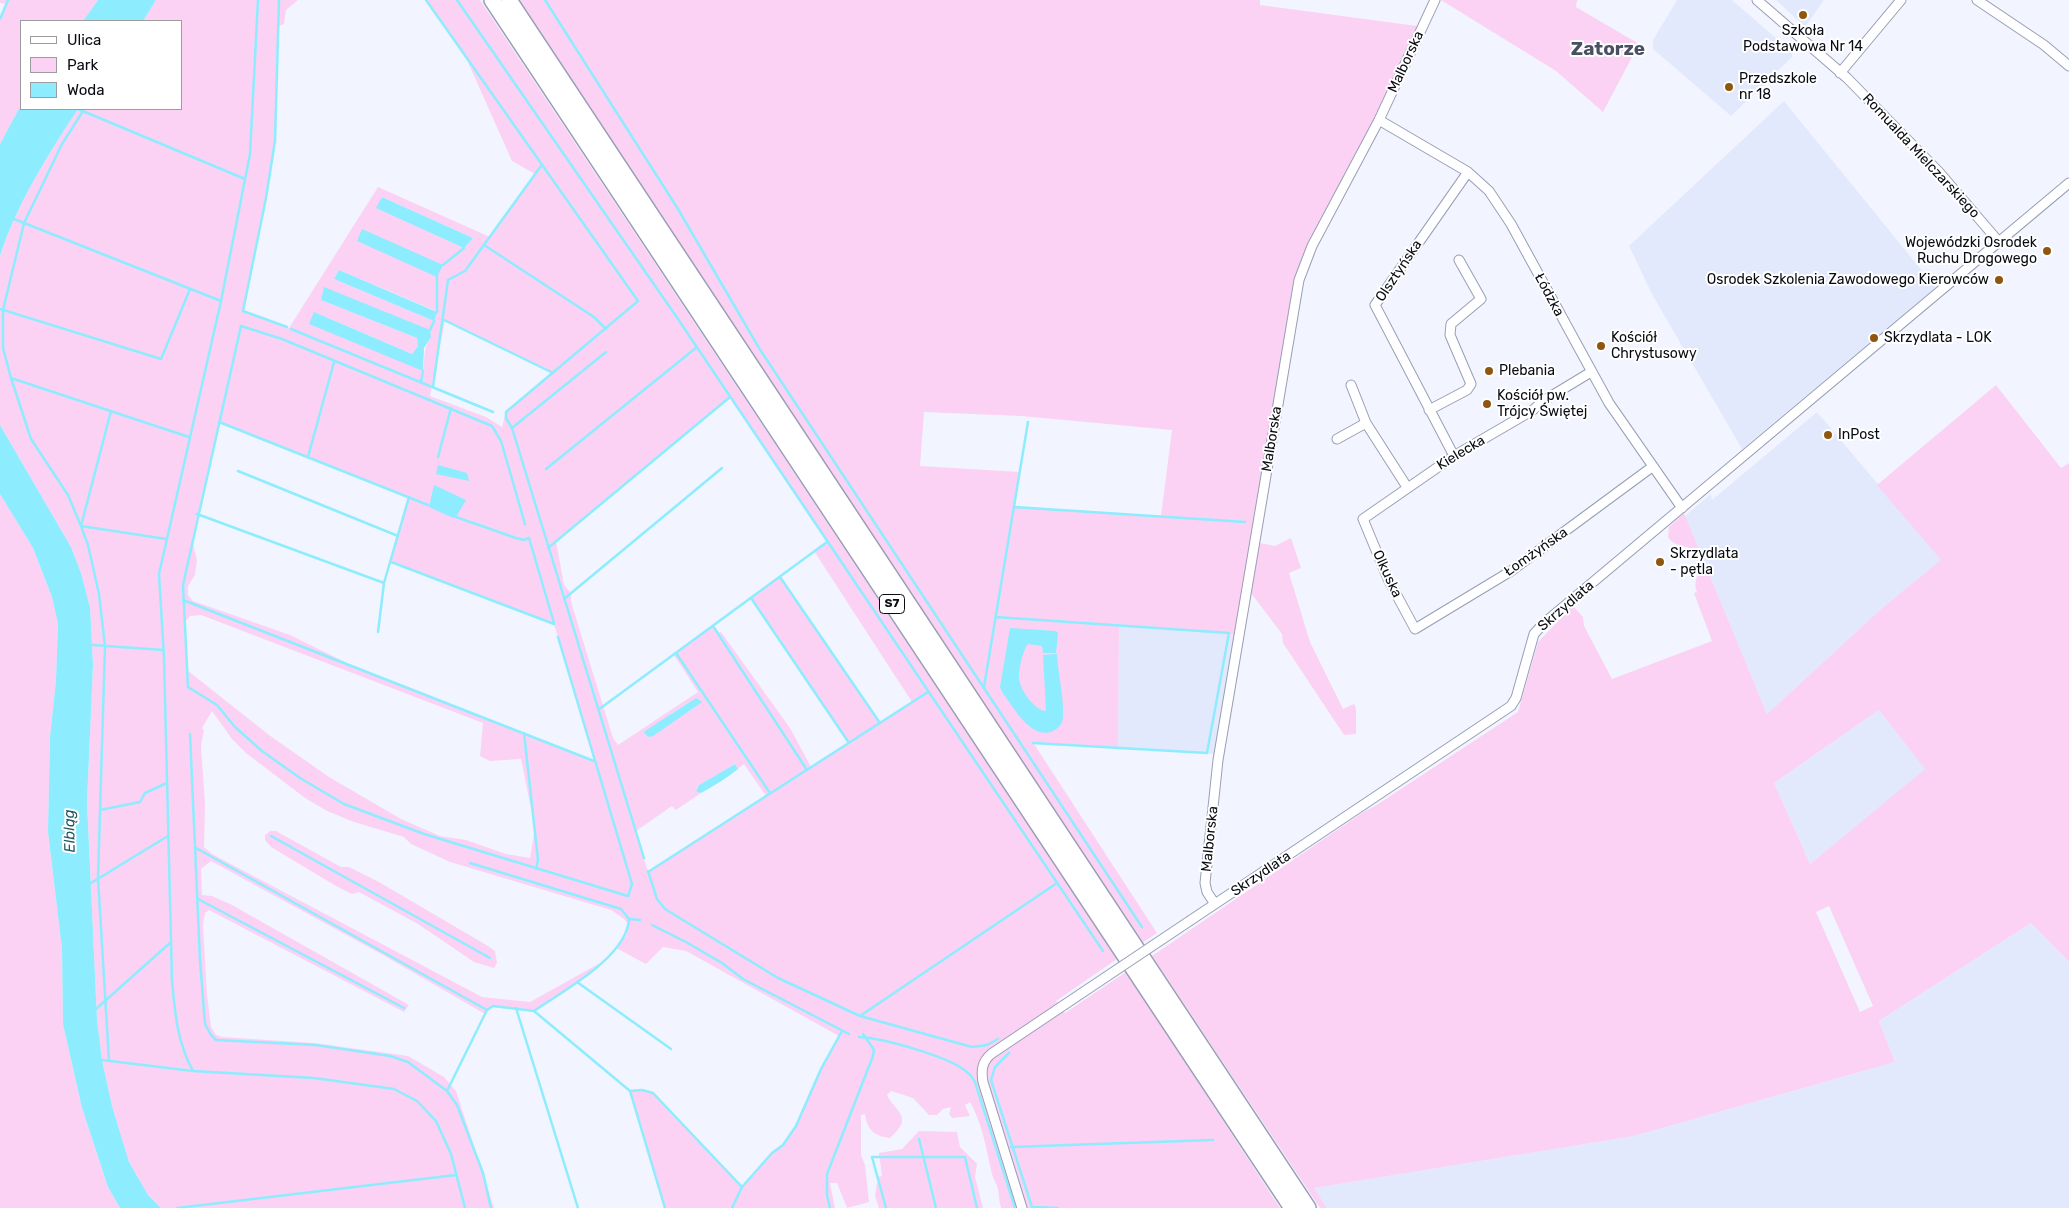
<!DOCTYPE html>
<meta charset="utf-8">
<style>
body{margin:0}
#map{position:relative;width:2069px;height:1208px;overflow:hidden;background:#f2f5ff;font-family:Rubik,sans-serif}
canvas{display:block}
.legend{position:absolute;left:20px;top:20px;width:162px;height:90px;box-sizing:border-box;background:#fff;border:1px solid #9d9da0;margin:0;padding:6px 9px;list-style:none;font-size:15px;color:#090b12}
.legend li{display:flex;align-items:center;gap:10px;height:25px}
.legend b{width:25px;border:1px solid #9d9da0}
</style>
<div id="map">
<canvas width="2069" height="1208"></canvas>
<ul class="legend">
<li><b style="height:6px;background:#fff"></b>Ulica</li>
<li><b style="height:14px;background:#fbd2f3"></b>Park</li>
<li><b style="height:14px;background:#8decfe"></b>Woda</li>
</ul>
</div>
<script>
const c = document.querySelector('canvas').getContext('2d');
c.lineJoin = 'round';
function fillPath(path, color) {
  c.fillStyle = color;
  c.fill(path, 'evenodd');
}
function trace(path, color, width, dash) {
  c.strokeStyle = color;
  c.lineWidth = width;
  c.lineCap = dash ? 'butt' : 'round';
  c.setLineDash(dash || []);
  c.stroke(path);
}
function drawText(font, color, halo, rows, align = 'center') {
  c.font = font + ' Rubik,sans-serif';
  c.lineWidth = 4;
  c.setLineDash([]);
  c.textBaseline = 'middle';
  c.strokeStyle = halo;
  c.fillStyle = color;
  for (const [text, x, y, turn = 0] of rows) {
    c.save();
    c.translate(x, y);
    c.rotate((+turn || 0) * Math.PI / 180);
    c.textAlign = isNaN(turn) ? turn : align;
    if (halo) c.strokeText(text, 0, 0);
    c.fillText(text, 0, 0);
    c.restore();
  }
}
fillPath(new Path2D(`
 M1677,0H1732L1792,52V57L1731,116L1653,49V40Z
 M1776,0H1824L1805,27Z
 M1784,101L1936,288L1742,449L1653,296L1629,246Z
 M1817,412L1942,560L1881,609L1767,714L1685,516L1711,494L1712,500Z
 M1119,626L1236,635L1214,754L1118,748Z
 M1879,710L1926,769L1810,864L1774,783Z
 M2031,923L2069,962V1208H1327L1313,1188L1634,1136L1895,1062L1879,1021Z`), '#e3e9fc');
fillPath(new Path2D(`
 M0,0H98L83,21H21V105L0,144V19L6,4L0,3Z
 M156,0H298L286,10L284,24L279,26L275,141L266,198L244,311L289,328L378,187L490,237L535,174L512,161L467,60L426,0H480L1117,959L1056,1001L1065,1013L1126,972L1280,1208H1001C999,1201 999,1196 998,1189C997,1184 993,1179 992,1174C986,1149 983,1125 970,1102L965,1105L970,1116L952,1118L949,1114L951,1107L943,1109L937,1115H929L913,1098L891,1091L887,1095C895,1112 915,1116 890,1138C874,1136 867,1130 865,1114L861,1115V1155L865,1165L869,1202L847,1208L837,1183H830L835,1208H665L630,1091L642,1090L653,1093L743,1187L772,1153L783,1145L796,1126L821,1069L839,1036L686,951L663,947L646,964L616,948L626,936L629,925L624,919L611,910L450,862L411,844L404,837L354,822L327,811L305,798L246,753L232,739L212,711L202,728L204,730L201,746L205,804L204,847L212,854L482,997L530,1002L600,963L582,979L534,1011L493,1006L485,1014L383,955L211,861L201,869L202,895L212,896L232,905L409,1005L404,1012L209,910L205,913L203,925L207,994L211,1027L216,1035L222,1037L314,1043L408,1056L444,1077L456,1091L494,1208H161L148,1195L129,1162L112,1106L102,1060L97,1020L87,802L93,665L90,607L81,573L71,547L0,425V256C17,203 48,155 78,109H181V21H143ZM382,197L473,238L464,248L377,208ZM339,270L436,311L434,321L334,279ZM321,300L431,337C422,350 426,357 423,371L314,312L412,354L418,346L417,338ZM445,320L553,373L506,412L502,427L486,417L430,396ZM730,397L827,541L814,551L912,702L880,722L780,577L751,598L849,742L811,767L790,728L721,632L717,633L713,626L674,655L698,692L618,745L613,738L571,602V593L564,585L556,541ZM219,422L408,497L391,562L554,624L594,761L359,669L290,635L193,601L188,595V586L195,575L197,560L192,540ZM201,615L483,723L480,756L490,761L521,759L535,828L530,858L506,854L466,840L440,836L401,819L329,777L269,735L187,670L185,622L190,616ZM696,698L695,707L648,737L671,714ZM735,764L738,769L744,764L766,796L648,872L636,831L672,806L676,810L701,793L696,790L699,785Z
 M519,0H1260V5L1417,26L1376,118L1310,244L1236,635L1119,626L1118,748L1034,744L1157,933L1142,943ZM924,412L1021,416L1172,430L1161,516L1015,507L1020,472L920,466Z
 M1441,0H1577L1576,7L1639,44L1603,112L1556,71Z
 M1996,385L2061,468L2069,463V962L2031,923L1879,1021L1895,1062L1634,1136L1314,1188L1327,1208H1320L1152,956L1365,811L1375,806L1518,712L1538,642L1573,606L1583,617L1584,626L1612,679L1712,641L1694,593L1697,592C1691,578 1706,568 1697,554C1689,543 1675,549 1668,537L1669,527L1684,513L1767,714L1881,609L1941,560L1877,485ZM1879,710L1925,769L1810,864L1774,783ZM1829,906L1873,1006L1860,1012L1816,912Z
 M0,494L33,548L52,597L58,624L56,680L50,737L48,832L62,949L63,1024L82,1108L108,1187L120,1208H0Z
 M1291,538L1301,568L1289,573L1310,642L1343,709L1354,704L1356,708V734L1344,735L1283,643L1282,634L1251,593L1260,543L1275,546Z
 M270,831H276L341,867H349L379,882L488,946L495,951L497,963L494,968L474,962L418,924L359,892L352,894L336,886L271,847L265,840V835Z
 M919,1131L957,1132L960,1147L977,1164L975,1177L983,1208H879L875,1196L877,1183H879L878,1177L882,1176L879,1153L902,1149Z`), '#fbd2f3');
fillPath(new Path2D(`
 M98,0H156L143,21H83Z
 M21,105V109H78C48,155 17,203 0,256V144Z
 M382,197L473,238L464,248L376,208Z
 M362,229L443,265L437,277L357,241Z
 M339,270L437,312L434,321L334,279Z
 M324,287L430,330L431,337L424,348L423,371L309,324L314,312L412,354L418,346L417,338L321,300Z
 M0,425L71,547L81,573L90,607L93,665L87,802L97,1020L102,1060L112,1106L129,1162L148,1195L161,1208H120L108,1187L82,1108L63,1024L62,949L48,832L50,737L56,680L58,624L52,597L33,548L0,494Z
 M438,465L467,473L469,481L436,474Z
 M434,485L466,500L456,517L453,518L429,507Z
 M1010,628L1056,631L1058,633L1056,653H1043L1042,646L1028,644L1026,647C1022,655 1017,674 1020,683C1022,692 1036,711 1046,711L1043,655L1057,654C1058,675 1064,696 1063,716C1063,723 1059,728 1053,731C1031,741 1013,706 1002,692L1000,687Z
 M696,698L702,702L695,707L653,736L648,737L644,732L648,729Z
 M735,764L738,769C727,778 714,786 701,793L696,791L699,785Z`), '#8decfe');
trace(new Path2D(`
 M279,0L275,141L266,198L243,311L287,327
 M426,0L638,301L506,412V418L512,428L644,858
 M457,0L678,319L1103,951
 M545,0L678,209L759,348L1142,927
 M0,19L8,0
 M78,109L245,179
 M83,111L62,144L24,223L3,310V348L11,378L189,437
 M14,219L221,301
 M484,245L594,317L606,329
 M443,265L464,248
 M0,309L161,359L190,289
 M437,312V277
 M444,320L553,373
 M291,329L493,412
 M430,330L434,321
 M11,378L31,439L68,495L81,526L88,545L99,594L105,646L98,878L109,1061
 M421,382L423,371
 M433,387L448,280L465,271L541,166
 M111,411L81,526L166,539
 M219,422L428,505
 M512,428L606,352
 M308,457L334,362
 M438,457L451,408
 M546,469L697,347
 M238,471L398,536
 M1014,507L1245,522
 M197,514L384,583
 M456,517L516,538L524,540L529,538L554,623
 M525,524L501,441L492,426L282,339L241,326L183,585L188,687L217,705L235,727L262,751L300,778L344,804L424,834L628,896L632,884L558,637
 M548,548L730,397
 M391,562L554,624
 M780,577L880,723
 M751,598L849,743
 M564,599L722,468
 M183,600L594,761
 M996,617L1229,633L1207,753L1033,743
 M713,626L807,770
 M378,632L384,583L409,497
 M93,645L163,650
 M676,653L770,793
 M984,687L1028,422
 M598,710L827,542
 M524,733L538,860L536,869
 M190,734L200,960L205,1024L211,1035L216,1040L316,1045L390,1056L408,1062L447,1091L457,1105L483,1173L491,1208
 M100,810L140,802L145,793L167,783
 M271,836L490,958
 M196,848L487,1010
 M470,863L621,909L629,919C627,957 563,991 534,1011
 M648,871L657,899L665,909L778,978L860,1016L972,1047L987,1045L998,1039
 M648,872L928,692
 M91,883L168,836
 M198,899L404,1008
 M630,919L640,920
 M652,925L686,942L722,963L743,979L849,1034
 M577,982L671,1049
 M516,1008L578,1208
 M96,1009L171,942
 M860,1016L1057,883
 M859,1037C882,1038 952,1057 968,1073C971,1075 973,1079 975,1082L1015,1208
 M1009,1053L995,1067L991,1080L1032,1207L1058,1208
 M102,1060L193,1071L314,1078L394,1089L417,1101L436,1121L451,1154L465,1208
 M193,1071C177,1042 175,1013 172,981L164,658L159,574L221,301L250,154L258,0
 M447,1091L487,1010L493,1006L534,1011L630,1091
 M919,1139L936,1208
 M1011,1147L1213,1140
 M177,1208L456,1175
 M665,1208L630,1091L642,1090L653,1093L742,1187L772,1153L783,1145L796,1126L821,1069L842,1031
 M732,1208L742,1187
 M830,1208L827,1195V1174L873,1056L874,1050L863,1034
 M886,1208L872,1157H965L977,1208`), '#8decfe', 2.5);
const minor = new Path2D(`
 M1757,0L1847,78L1939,172L1999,242
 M1977,0L2044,45L2069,66
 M1840,73L1901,0
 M1379,120L1468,172L1489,191L1511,224L1609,403L1682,508
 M1591,372L1543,401L1533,410L1454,456L1363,519L1388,579L1415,629L1511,571L1652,467
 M1351,385L1366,423L1407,487
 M1429,410L1467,390L1471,384L1450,335L1451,324L1481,299L1459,260
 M1337,439L1366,423
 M1454,456L1375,305L1468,172
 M1215,904L1207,892L1205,883L1218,760L1299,280L1312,246L1379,120L1435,0
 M1191,920L1511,706L1516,698L1534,634L1543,624L2069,183
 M1022,1208L983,1082C981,1070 982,1062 991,1054L1064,1005`);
const motorway = new Path2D(`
 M492,0L1292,1208
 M509,0L1308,1208`);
trace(minor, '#989fb5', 11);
trace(motorway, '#989fb5', 18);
trace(minor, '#fff', 9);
trace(motorway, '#fff', 15);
const minorBridge = new Path2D(`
 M1064,1005L1191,920`);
trace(minorBridge, '#989fb5', 11, []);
trace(minorBridge, '#fff', 9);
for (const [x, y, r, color] of [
 [1803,15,5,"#8f560f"],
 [1729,87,5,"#8f560f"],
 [2047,251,5,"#8f560f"],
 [1999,280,5,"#8f560f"],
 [1874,338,5,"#8f560f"],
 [1601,346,5,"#8f560f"],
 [1489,371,5,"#8f560f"],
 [1487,404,5,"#8f560f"],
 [1828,435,5,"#8f560f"],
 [1660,562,5,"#8f560f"]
]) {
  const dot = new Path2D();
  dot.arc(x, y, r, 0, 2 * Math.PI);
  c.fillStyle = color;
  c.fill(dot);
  trace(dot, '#fff', 2);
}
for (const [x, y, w] of [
 [892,604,25]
]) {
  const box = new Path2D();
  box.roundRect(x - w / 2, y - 9.5, w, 19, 4);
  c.fillStyle = '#fff';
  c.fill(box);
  trace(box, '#090b12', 1);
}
drawText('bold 12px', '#090b12', null, [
 ["S7",892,604]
]);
drawText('14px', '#090b12', '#fff', [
 ["Szkoła",1803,31,"center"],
 ["Podstawowa Nr 14",1803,47,"center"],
 ["Przedszkole",1739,79],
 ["nr 18",1739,95],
 ["Wojewódzki Osrodek",2037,243,"right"],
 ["Ruchu Drogowego",2037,259,"right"],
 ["Osrodek Szkolenia Zawodowego Kierowców",1989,280,"right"],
 ["Kościół",1611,338],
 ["Chrystusowy",1611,354],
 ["Skrzydlata - LOK",1884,338],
 ["Plebania",1499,371],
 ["Kościół pw.",1497,396],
 ["Trójcy Świętej",1497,412],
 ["InPost",1838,435],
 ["Skrzydlata",1670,554],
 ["- pętla",1670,570]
], 'left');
drawText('14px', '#090b12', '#fff', [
 ["Malborska",1406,62,-65],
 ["Romualda Mielczarskiego",1921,156,47],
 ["Olsztyńska",1399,271,-56],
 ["Łódzka",1549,295,62],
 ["Malborska",1272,439,-81],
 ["Kielecka",1461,453,-31],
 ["Łomżyńska",1536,552,-35],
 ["Olkuska",1387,574,65],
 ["Skrzydlata",1566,606,-41],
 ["Malborska",1210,839,-84],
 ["Skrzydlata",1261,874,-34]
]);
drawText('italic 15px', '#245a63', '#fff', [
 ["Elbląg",70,831,-91]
]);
drawText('bold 19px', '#4a5063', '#fff', [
 ["Zatorze",1608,50]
]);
</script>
